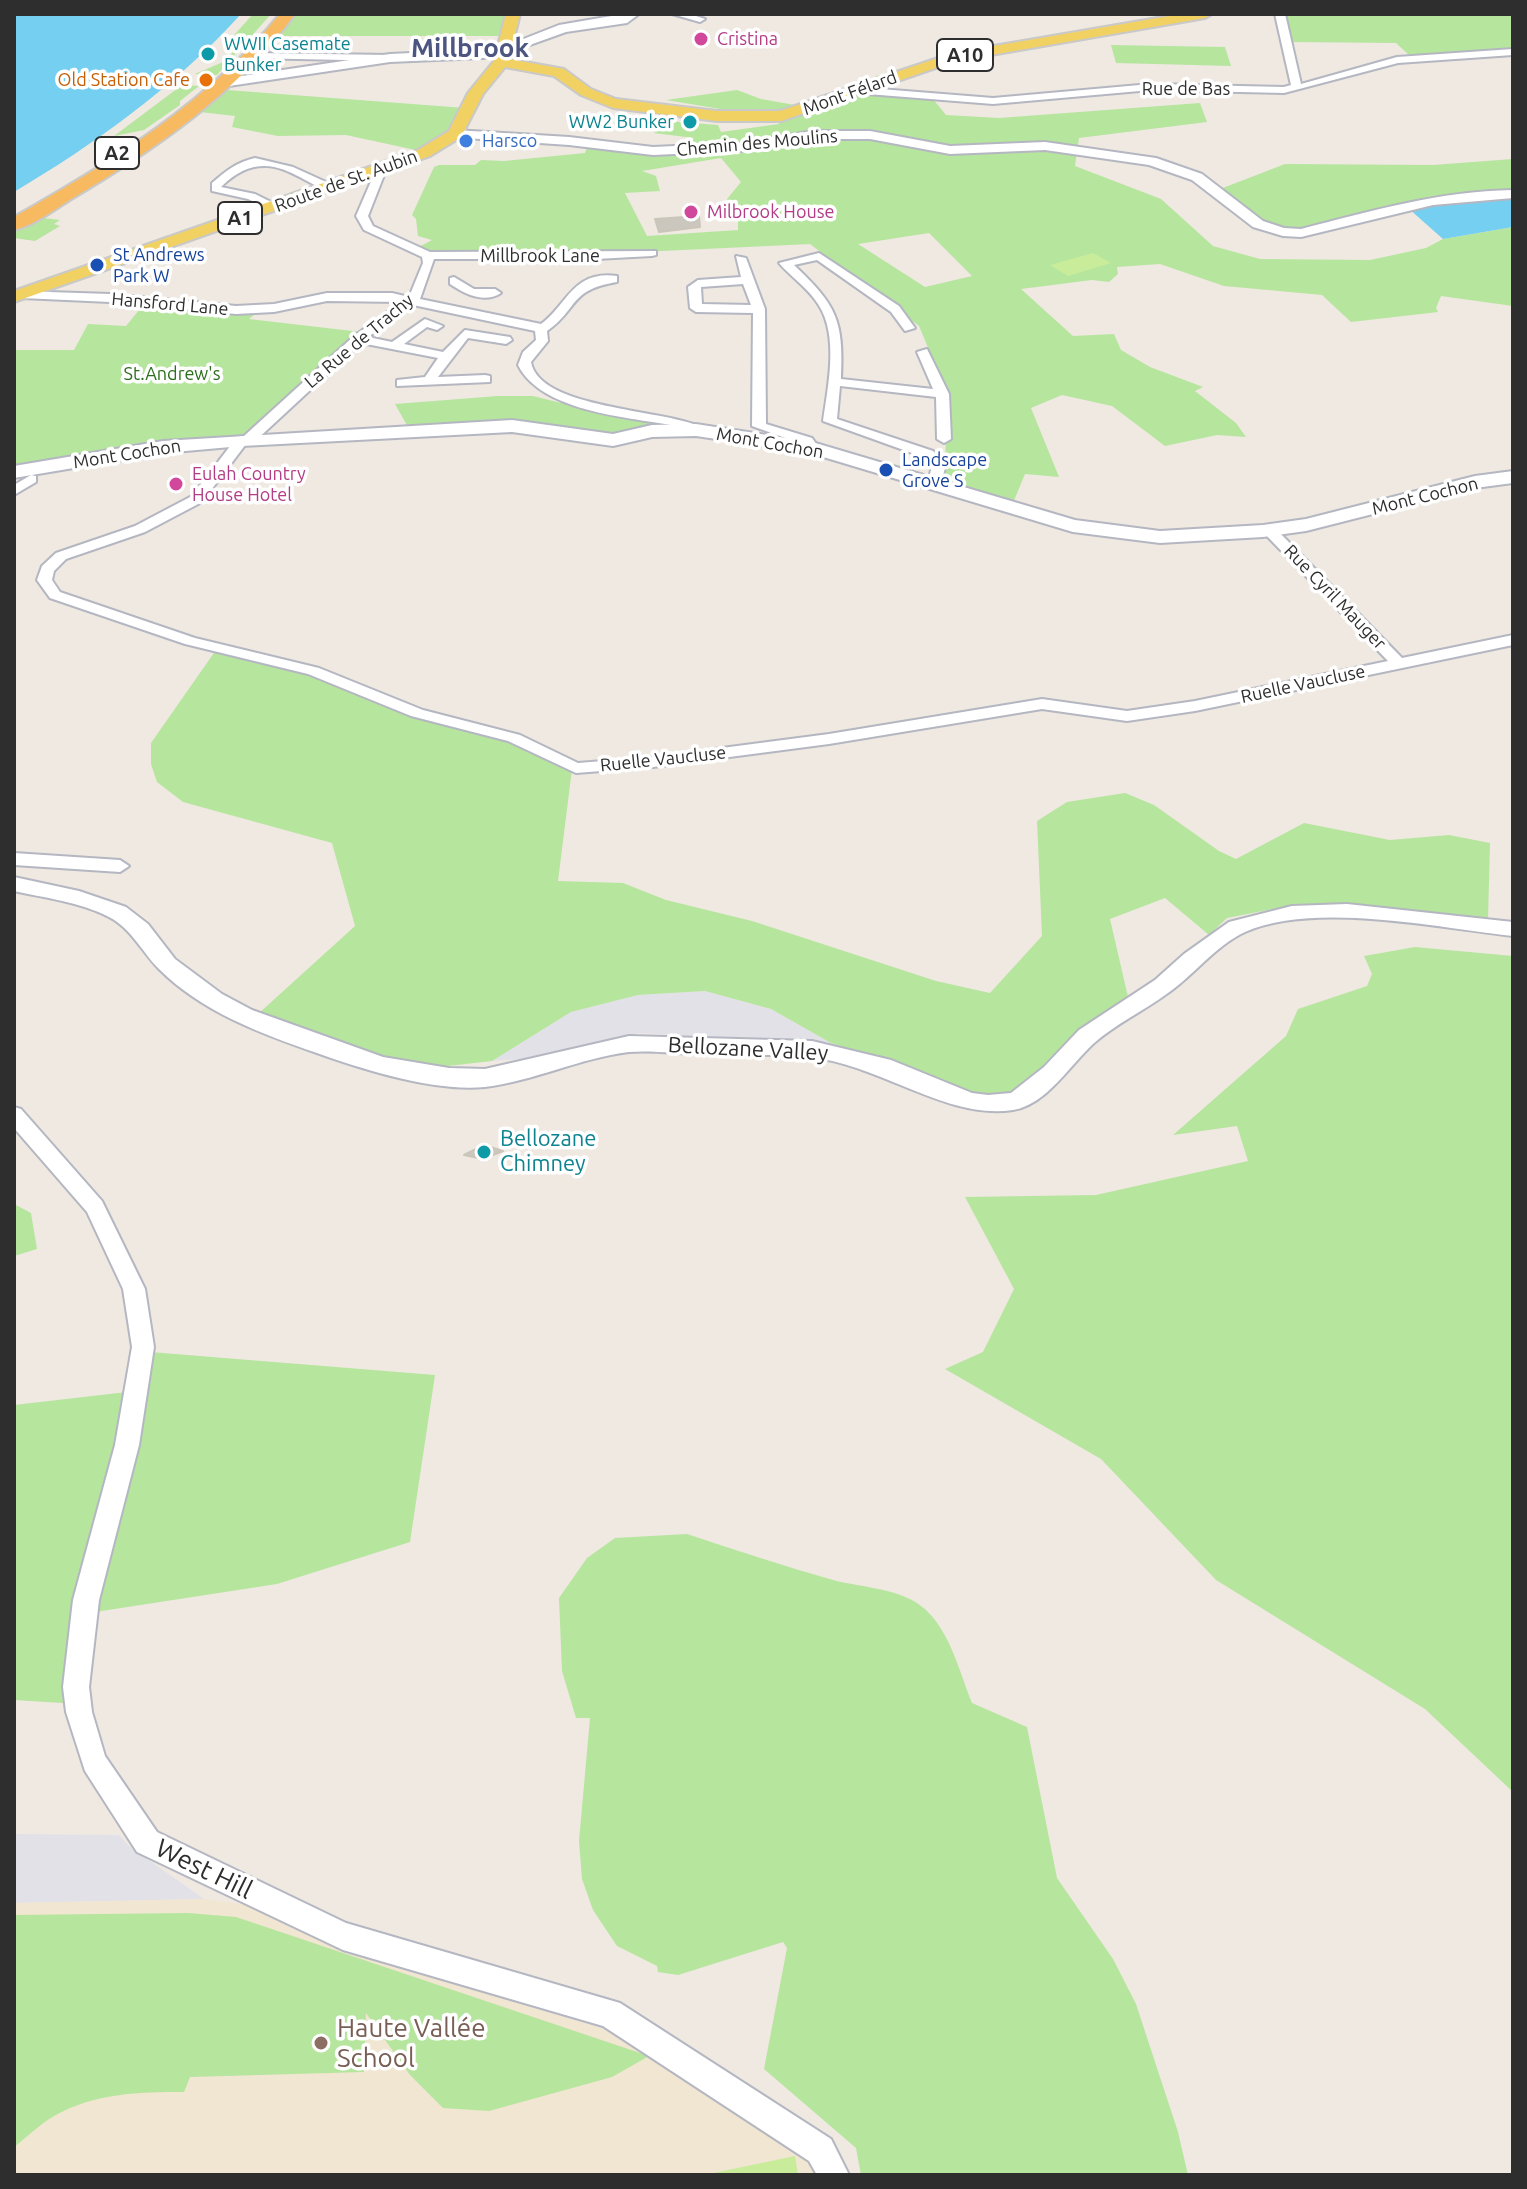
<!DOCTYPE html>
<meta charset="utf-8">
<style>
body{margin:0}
#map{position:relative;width:1527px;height:2189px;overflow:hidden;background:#efe9e1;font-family:Ubuntu,sans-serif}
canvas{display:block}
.frame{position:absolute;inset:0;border:16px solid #2e2e2e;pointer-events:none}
</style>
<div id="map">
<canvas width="1527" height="2189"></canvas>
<div class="frame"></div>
</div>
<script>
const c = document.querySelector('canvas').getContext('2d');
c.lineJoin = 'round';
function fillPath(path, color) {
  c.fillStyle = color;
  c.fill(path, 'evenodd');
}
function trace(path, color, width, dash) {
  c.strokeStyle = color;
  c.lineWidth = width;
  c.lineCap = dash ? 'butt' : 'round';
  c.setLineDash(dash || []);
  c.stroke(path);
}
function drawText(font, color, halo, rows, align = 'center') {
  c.font = font + ' Ubuntu,sans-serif';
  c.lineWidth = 7;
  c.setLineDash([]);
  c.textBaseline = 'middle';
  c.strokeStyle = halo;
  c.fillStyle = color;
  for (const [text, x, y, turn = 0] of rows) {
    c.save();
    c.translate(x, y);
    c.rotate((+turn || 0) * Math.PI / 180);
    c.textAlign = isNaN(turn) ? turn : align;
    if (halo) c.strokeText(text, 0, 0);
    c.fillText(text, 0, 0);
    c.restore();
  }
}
fillPath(new Path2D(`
 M705,991L771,1009L831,1043L637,1033L558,1056L492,1061L571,1012L638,995Z
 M14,1834L119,1835L129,1846L204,1899L14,1903Z`), '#e3e1e8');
fillPath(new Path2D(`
 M204,1899L246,1905L405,1968L606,2029L796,2149L817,2175H14V1903Z`), '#f0e6d1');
fillPath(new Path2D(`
 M253,14H271L217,75L195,74L223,62L233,52L227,43Z
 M294,14H509L505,36H279Z
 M1283,14H1513V51L1410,56L1396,43L1289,42Z
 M1111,45L1225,47L1231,66L1116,63Z
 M891,71L899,72L860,87L928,93L946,115L999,118L1200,103L1207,122L1079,138L1075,166L1161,199L1213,246L1260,259L1370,260L1426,248L1443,239L1513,227V306L1441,296L1436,308L1438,312L1351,322L1322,295L1224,286L1160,264L1117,267L1118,274L1109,282L1092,280L1021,289L1073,336L1114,334L1121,350L1150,367L1203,387L1195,391L1236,423L1246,437L1217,435L1165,446L1112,406L1062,395L1031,408L1059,477L1025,474L1013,503L944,483L948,395L919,326L810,244L556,256L431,254L417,248L432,240L418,236L416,219L412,215L434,167L439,165H475L481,160L504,161L585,153L588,145L684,149L694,138L654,133L667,121L718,125L721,132L779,124L774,118L666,100L737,90L761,99L795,105ZM721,158L741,182L727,199L738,213V230L647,236L625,193L660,191L656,176L642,171ZM929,233L972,276L925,287L858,244Z
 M182,85L199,86L180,101V105L144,130L114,136Z
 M227,90L465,108L454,129L420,151L346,135L278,136L232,127L235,116L200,112Z
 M1513,159V194L1487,193L1301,233L1258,224L1215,191L1285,164L1433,165Z
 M35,217L60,220L54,224L60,226L35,241L14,238V230Z
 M144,304L235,313L259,311L249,319L361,332L246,437L14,469V350H74L88,324L126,326Z
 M498,396H533L561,403L566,401L674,426L609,436L408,427L395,404Z
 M216,650C338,679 459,717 572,769L558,881L623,883L666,900L752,921L936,981L990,993L1042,936L1037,821L1067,802L1125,793L1154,805L1219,851L1236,859L1304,823L1390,840L1449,835L1490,843L1488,919L1339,904L1288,906L1227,918L1209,935L1165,898L1110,919L1128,997L1080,1032L1022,1085L1007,1094L987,1096L966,1093L892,1063L831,1043L771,1009L705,991L638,995L571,1012L492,1061L439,1067L396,1061L328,1043L258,1014L355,926L332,843L183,802L157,782L151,764V743Z
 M1415,947L1513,956V1792L1425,1709L1216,1580L1101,1459L945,1369L983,1352L1014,1289L965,1197L1096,1195L1248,1161L1237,1126L1173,1135L1286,1036L1298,1009L1367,986L1372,974L1364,956Z
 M14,1204L31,1213L37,1249L14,1256Z
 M150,1352L435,1375L410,1542L277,1584L95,1612Z
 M127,1392L114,1459L74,1605L63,1703L14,1700V1405Z
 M687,1534C735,1550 784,1566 833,1580C863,1588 903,1588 926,1610C951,1634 959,1671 972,1703L1027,1727L1057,1878L1113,1959L1136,2004L1178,2132L1188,2175H861L856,2148L764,2069L787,1948L783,1942L678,1975L658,1972L657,1966L617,1946L593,1910L582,1879L579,1841L590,1718H576L562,1671L559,1598L587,1558L615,1538Z
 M188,1913L236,1917L649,2056L612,2077L489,2111L443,2108L410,2075L366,2013L364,2072L190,2077L184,2092C138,2092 95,2093 54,2116C40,2124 27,2137 14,2147V1915Z`), '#b6e59e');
fillPath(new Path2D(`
 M1093,253L1111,263L1068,276L1050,265Z
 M795,2156L798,2175H704Z`), '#c9ec9a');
fillPath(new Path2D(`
 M14,14H241C175,87 93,145 14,192Z
 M1513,194V227L1443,239L1408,208Z`), '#75cff0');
const building = new Path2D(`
 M699,216L700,227L659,232L655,219Z
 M484,1145L503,1151L483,1159L464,1155Z`);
fillPath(building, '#cbc7bf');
trace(building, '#cbc5ba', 2);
const minor = new Path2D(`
 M672,14H690L705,19L700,22Z
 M1275,14H1285L1301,84L1397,57L1513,49V55L1398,63L1284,93L1151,90L993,104L855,93L850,90L855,87L993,98L1151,84L1284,87L1291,85Z
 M254,53L390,55L395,58L390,61L251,58Z
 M255,158L293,167L337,187C313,202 275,133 221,187L255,194L277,205V209H269L248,199L212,191V183C226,171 237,162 255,158Z
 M381,167L386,170L368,216L373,226L430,252L656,251V255L652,256L596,259H434L420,299L541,324C567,306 572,270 617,276V282C568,290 579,309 547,331L548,341L531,362C539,409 663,409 701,427V433C690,434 682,427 671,425C625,417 541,411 518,365L523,352L536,340L535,331L413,305L368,337L392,342L425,319L443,326L437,330L427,327L404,344L443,352L465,330L510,337L512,340L506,344L468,338L438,377L485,375L490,376V382L397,386V380L425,377L438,358L361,343L253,443L246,444L202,502L145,532L66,559L54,571L52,580L60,592L195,638L319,668L423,710L520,735L578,763L653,757L829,734L1042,699L1127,711L1195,701L1388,661L1265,534L1263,531L1270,527L1275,528L1402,658L1513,635V645L1195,711L1127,721L1042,709L829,744L653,767L576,773L508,741L411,716L308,674L185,644L50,598L37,580L42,566L56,553L135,526L192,496L237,437L244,436L354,336L401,302L327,301L274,312L236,314L110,302L22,298L18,297V291L110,294L236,306L274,304L327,293H392L409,297L423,263L422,257L364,230L356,216L376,170Z
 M819,253L899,306L915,328L905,331L891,312L817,260L794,265C836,305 844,319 841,379L933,389L917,352L927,349L949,394L951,439L944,443L937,439L936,397L840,386L837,419L933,451L946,464L940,487L928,484L932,465L923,457L823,421C828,386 839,335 818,304C808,288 791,277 779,263Z
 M736,256L746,258L765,309L766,424L812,438L819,448L817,451H807L802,444L752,426L753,313L696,312L690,308L688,287L698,280L741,277ZM743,284L751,305L702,304L701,287Z
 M454,277L474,289H495L501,293C484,304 465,294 450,284V278Z
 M31,475L36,476V482L14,495V485Z
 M14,853L120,860L129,866L120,872L14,865Z
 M14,1107L21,1109L102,1201L145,1289L154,1347L139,1445L99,1600L89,1687L92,1712L105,1756L157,1832L346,1923L620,2003L831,2139L849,2175H817L809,2161L603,2026L343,1950L137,1852L85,1771L66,1712L63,1687L73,1600L115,1445L132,1347L123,1289L87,1212L14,1128Z`);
const tertiary = new Path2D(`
 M455,130L569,137L653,147L740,143L814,131H870L950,146L1045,142L1156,158L1202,174L1263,221L1284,228L1301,229C1371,211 1440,191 1513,190V198L1433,205L1301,237L1283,236L1253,227L1192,180L1149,165L1045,150L950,154L870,139H814L740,151L653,155L569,145L451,137V131Z
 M14,877L79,891L126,907L148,924L175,959L222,994L252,1010L383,1057L449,1068L485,1069L629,1036L812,1041L891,1060L972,1093L988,1095L1011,1093L1044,1067L1079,1030L1155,980L1184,954L1229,922L1292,906L1347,904L1513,922V936C1439,928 1314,901 1245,932C1215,946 1194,975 1168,993C1144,1011 1115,1024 1093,1044C1070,1065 1046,1105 1013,1110C946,1120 880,1064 809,1057C774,1054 738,1055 702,1054C679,1054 652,1050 629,1052C580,1058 534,1081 485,1087C434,1092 365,1070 317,1053C262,1034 202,1012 159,969C142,952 132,929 109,917C80,902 45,898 14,891Z`);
const secondary = new Path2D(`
 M623,14H639L627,23L566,32L510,52L504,57L390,62L229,86L222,82L229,78L390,54L498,49L559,25Z
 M512,420L613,434L652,425L696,424L812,442L1075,520L1160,531L1263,525L1306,519L1475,476L1513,471V483L1475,488L1306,531L1263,537L1160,543L1073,532L810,453L696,436L652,437L613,446L512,432L242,446L163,453L14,478V466L163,441Z`);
const primary = new Path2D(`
 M506,14H520L509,59L564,69L591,89L616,99L717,111H780L953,53L1181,14H1212L1205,18L956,61L781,121H717L613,108L581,95L554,76L505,67L483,94L461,137L430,156L14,302V291L418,150L449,131L468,93L494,61Z`);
const trunk = new Path2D(`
 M280,14H295C237,93 157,148 73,198C55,209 35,225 14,230V217C113,161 207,103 280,14Z`);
trace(minor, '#b4b7c1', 4);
trace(tertiary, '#b4b7c1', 4);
trace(secondary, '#b4b7c1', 4);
trace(primary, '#c9c9c9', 4);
trace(trunk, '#c9c9c9', 4);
fillPath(minor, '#fff');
fillPath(tertiary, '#fff');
fillPath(secondary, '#fff');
fillPath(primary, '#f2d163');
fillPath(trunk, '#f8ba60');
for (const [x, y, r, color] of [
 [701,39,8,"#d1479c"],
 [208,54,8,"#0f9aa8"],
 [206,80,8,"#e8710a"],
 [690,122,8,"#0f9aa8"],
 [466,141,8,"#3f7fe0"],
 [691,212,8,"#d1479c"],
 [97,265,8,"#1a4fb4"],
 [886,470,8,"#1a4fb4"],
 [176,484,8,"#d1479c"],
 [484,1152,8,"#0f9aa8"],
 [321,2043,8,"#8d6e63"]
]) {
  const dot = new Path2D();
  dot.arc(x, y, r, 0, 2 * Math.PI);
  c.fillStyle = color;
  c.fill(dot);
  trace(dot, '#fff', 3);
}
drawText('18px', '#b23c85', '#fff', [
 ["Cristina",717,39],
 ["Milbrook House",707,212],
 ["Eulah Country",192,474],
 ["House Hotel",192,495]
], 'left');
drawText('18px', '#0d838f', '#fff', [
 ["WWII Casemate",224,44],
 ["Bunker",224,65],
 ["WW2 Bunker",674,122,"right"]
], 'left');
drawText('18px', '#c56008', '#fff', [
 ["Old Station Cafe",190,80]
], 'right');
drawText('18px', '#2e2e2e', '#fff', [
 ["Rue de Bas",1186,89],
 ["Mont Félard",850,93,-20],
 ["Chemin des Moulins",757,143,-5],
 ["Route de St. Aubin",346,181,-20],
 ["Millbrook Lane",540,256],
 ["Hansford Lane",170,304,5],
 ["La Rue de Trachy",359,341,-40],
 ["Mont Cochon",770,443,10],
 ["Mont Cochon",127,454,-9],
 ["Mont Cochon",1425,496,-14],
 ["Rue Cyril Mauger",1335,597,46],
 ["Ruelle Vaucluse",1303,684,-12],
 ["Ruelle Vaucluse",663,759,-6]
]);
drawText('18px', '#366cbe', '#fff', [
 ["Harsco",482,141]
], 'left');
drawText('18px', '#164399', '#fff', [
 ["St Andrews",113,255],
 ["Park W",113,276],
 ["Landscape",902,460],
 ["Grove S",902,481]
], 'left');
drawText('18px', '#2c6e1b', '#fff', [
 ["St.Andrew's",172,374]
]);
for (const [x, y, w] of [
 [965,55,56],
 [117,153,44],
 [240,218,44]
]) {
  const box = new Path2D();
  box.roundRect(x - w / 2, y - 16, w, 32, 6);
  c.fillStyle = '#fff';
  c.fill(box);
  trace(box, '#2e2e2e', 2);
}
drawText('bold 20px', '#2e2e2e', null, [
 ["A10",965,55],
 ["A2",117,153],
 ["A1",240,218]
]);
drawText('22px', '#2e2e2e', '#fff', [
 ["Bellozane Valley",748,1049,3]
]);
drawText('22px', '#0d838f', '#fff', [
 ["Bellozane",500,1139],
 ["Chimney",500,1164]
], 'left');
drawText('bold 26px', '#4d5680', '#fff', [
 ["Millbrook",470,48]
]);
drawText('26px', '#2e2e2e', '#fff', [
 ["West Hill",204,1869,26]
]);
drawText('26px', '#785e54', '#fff', [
 ["Haute Vallée",337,2028],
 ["School",337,2058]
], 'left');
</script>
